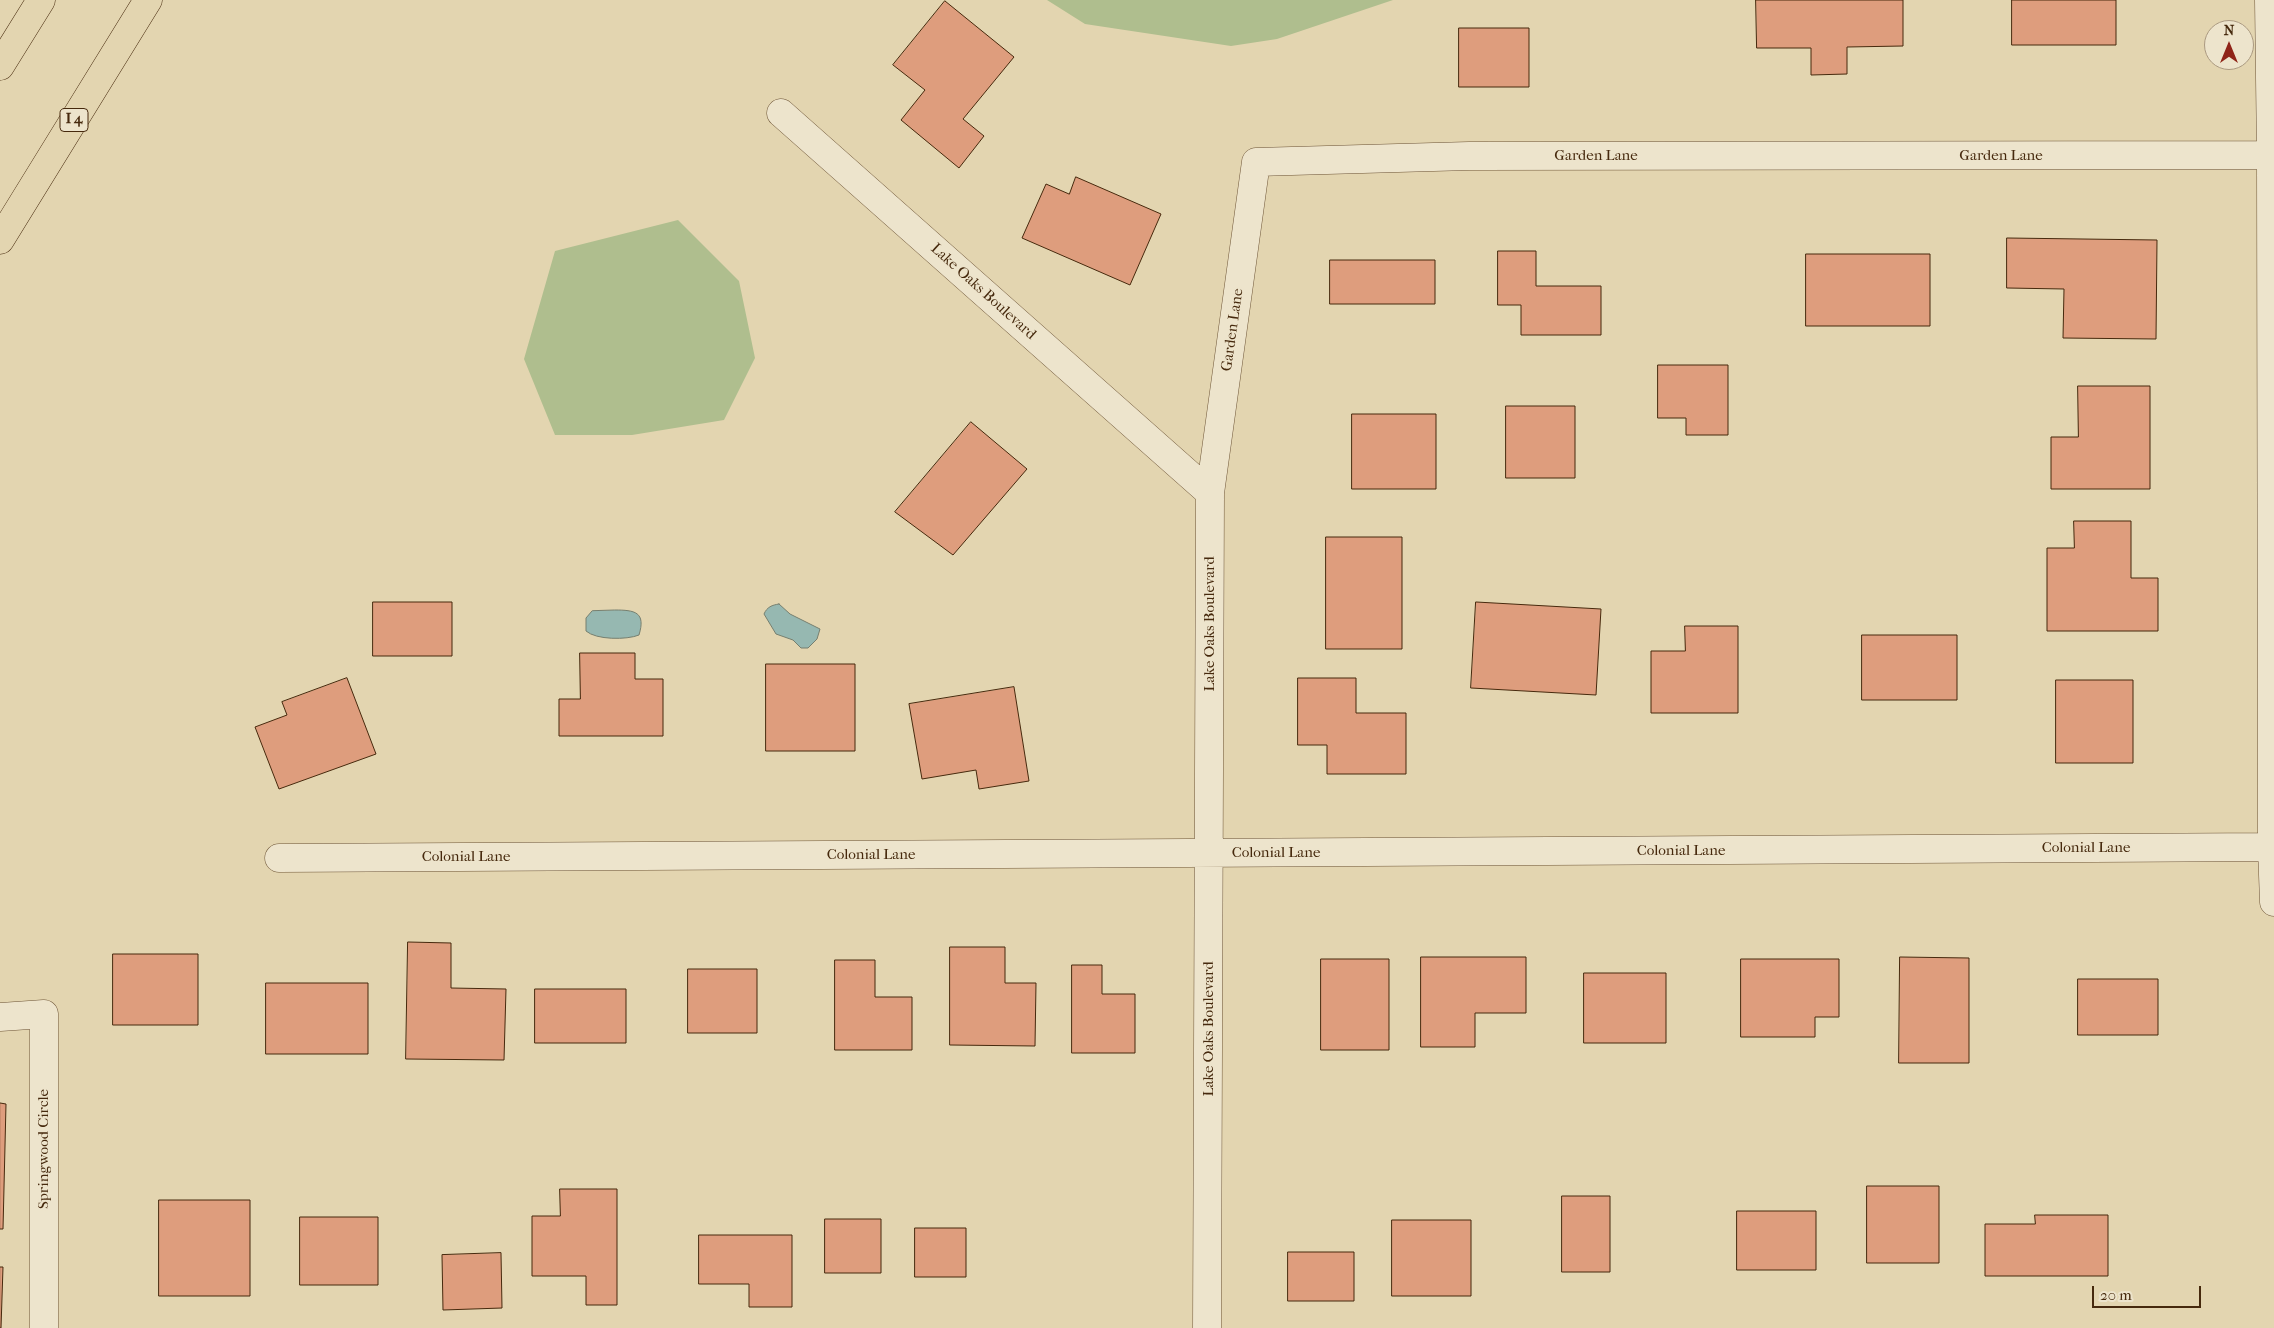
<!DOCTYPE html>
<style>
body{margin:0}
#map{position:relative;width:2274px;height:1328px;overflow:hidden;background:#e3d5b0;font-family:"IM FELL French Canon",serif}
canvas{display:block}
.north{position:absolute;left:2204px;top:20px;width:50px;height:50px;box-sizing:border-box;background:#ede4cc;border:1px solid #aa9980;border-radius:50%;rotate:0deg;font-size:14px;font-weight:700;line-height:20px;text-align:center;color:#46290d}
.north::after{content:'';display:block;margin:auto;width:18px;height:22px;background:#8f2418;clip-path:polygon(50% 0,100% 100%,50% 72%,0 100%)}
.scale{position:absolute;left:2092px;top:1286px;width:109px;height:22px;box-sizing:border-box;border:2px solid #46290d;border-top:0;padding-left:6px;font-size:15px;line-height:18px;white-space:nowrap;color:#46290d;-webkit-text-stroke:4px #ede4cc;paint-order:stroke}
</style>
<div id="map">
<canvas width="2274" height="1328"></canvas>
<div class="north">N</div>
<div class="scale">20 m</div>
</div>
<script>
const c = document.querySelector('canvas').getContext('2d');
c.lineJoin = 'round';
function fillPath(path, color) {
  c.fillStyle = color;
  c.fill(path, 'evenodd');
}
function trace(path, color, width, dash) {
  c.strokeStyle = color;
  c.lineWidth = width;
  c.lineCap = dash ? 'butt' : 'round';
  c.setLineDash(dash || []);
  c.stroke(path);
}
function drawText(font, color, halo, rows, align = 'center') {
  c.font = font + ' "IM FELL French Canon",serif';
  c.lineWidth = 4;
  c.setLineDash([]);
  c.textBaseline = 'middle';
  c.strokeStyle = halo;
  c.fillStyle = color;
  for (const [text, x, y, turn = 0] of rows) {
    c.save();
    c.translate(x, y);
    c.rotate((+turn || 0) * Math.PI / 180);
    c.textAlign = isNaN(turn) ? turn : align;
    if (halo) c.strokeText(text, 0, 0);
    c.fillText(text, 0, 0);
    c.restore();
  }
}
fillPath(new Path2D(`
 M1047,0H1393L1277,39L1231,46L1085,24Z
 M678,220L739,281L755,358L724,420L632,435H555L524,359L555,251Z`), '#afbe8e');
const water = new Path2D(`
 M779,604L790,614L820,629L817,639L808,648H801L793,640L776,634L764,614C767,607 772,605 779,604Z
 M615,610C635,610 646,612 639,635C627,640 596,640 586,631V618L592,611Z`);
fillPath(water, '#96b8b1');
trace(water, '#767f6f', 1);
const building = new Path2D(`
 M1756,0H1903V46L1847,47V74L1811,75V48H1757Z
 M2012,0H2116V45H2012Z
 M945,1L1014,57L963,119L984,136L959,168L901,120L925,90L893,65Z
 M1459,28H1529V87H1459Z
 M1076,177L1161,214L1130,285L1022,238L1046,184L1069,194Z
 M2007,238L2157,240L2156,339L2063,338L2064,289L2007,288Z
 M1498,251H1536V286H1601V335H1521V305H1498Z
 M1806,254H1930V326H1806Z
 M1330,260H1435V304H1330Z
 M1658,365H1728V435H1686V418H1658Z
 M2078,386H2150V489H2051V437H2078Z
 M1506,406H1575V478H1506Z
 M1352,414H1436V489H1352Z
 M971,422L1027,469L953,555L895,512Z
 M2074,521H2131V578H2158V631H2047V548H2074Z
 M1326,537H1402V649H1326Z
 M373,602H452V656H373Z
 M1476,602L1601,609L1596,695L1471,688Z
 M1685,626H1738V713H1651V651H1685Z
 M1862,635H1957V700H1862Z
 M580,653H635V679H663V736H559V699H580Z
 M766,664H855V751H766Z
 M347,678L376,754L279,789L255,727L287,715L282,702Z
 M1298,678H1356V713H1406V774H1327V745H1298Z
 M2056,680H2133V763H2056Z
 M1014,687L1029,781L979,789L976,770L922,779L909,704Z
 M408,942L451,943V988L506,989L504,1060L406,1059Z
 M950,947H1005V983H1036L1035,1046L950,1045Z
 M113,954H198V1025H113Z
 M1421,957H1526V1013H1475V1047H1421Z
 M1900,957L1969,958V1063H1899Z
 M1321,959H1389V1050H1321Z
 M1741,959H1839V1017H1815V1037H1741Z
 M835,960H875V997H912V1050H835Z
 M1072,965H1102V994H1135V1053H1072Z
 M688,969H757V1033H688Z
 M1584,973H1666V1043H1584Z
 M2078,979H2158V1035H2078Z
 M266,983H368V1054H266Z
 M535,989H626V1043H535Z
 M0,1103L6,1104L3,1229H0Z
 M1867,1186H1939V1263H1867Z
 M560,1189H617V1305H586V1276H532V1216H560Z
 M1562,1196H1610V1272H1562Z
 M159,1200H250V1296H159Z
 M1737,1211H1816V1270H1737Z
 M2035,1215H2108V1276H1985V1224H2035Z
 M300,1217H378V1285H300Z
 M825,1219H881V1273H825Z
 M1392,1220H1471V1296H1392Z
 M915,1228H966V1277H915Z
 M699,1235H792V1307H749V1284H699Z
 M1288,1252H1354V1301H1288Z
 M501,1253L502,1308L443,1310L442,1255Z
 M0,1267H3L1,1328H0Z`);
fillPath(building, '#de9d7d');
trace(building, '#46290d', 1);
const minor = new Path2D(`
 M2269,0L2271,155L2272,847L2274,902
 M781,113L1210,493
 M279,858L2274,847
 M0,1017L44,1014V1328
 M1207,1328L1210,493L1256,162L1469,156L2271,155`);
const motorway = new Path2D(`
 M0,66L41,0
 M0,240L148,0`);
trace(minor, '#6d5436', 29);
trace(motorway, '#46290d', 29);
trace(minor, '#ede4cc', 28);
trace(motorway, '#e3d5b0', 28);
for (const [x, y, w] of [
 [74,120,28]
]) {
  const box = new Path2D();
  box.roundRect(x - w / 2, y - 11.5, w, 23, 4);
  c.fillStyle = '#ede4cc';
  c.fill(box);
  trace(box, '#46290d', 1);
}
drawText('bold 14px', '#46290d', null, [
 ["I 4",74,120]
]);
drawText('15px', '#46290d', '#ede4cc', [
 ["Garden Lane",1596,156],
 ["Garden Lane",2001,156],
 ["Lake Oaks Boulevard",983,292,42],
 ["Garden Lane",1233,330,-82],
 ["Lake Oaks Boulevard",1210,624,-90],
 ["Colonial Lane",2086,848],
 ["Colonial Lane",1681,851],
 ["Colonial Lane",1276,853],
 ["Colonial Lane",871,855],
 ["Colonial Lane",466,857],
 ["Lake Oaks Boulevard",1209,1029,-90],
 ["Springwood Circle",44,1149,-90]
]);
</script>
